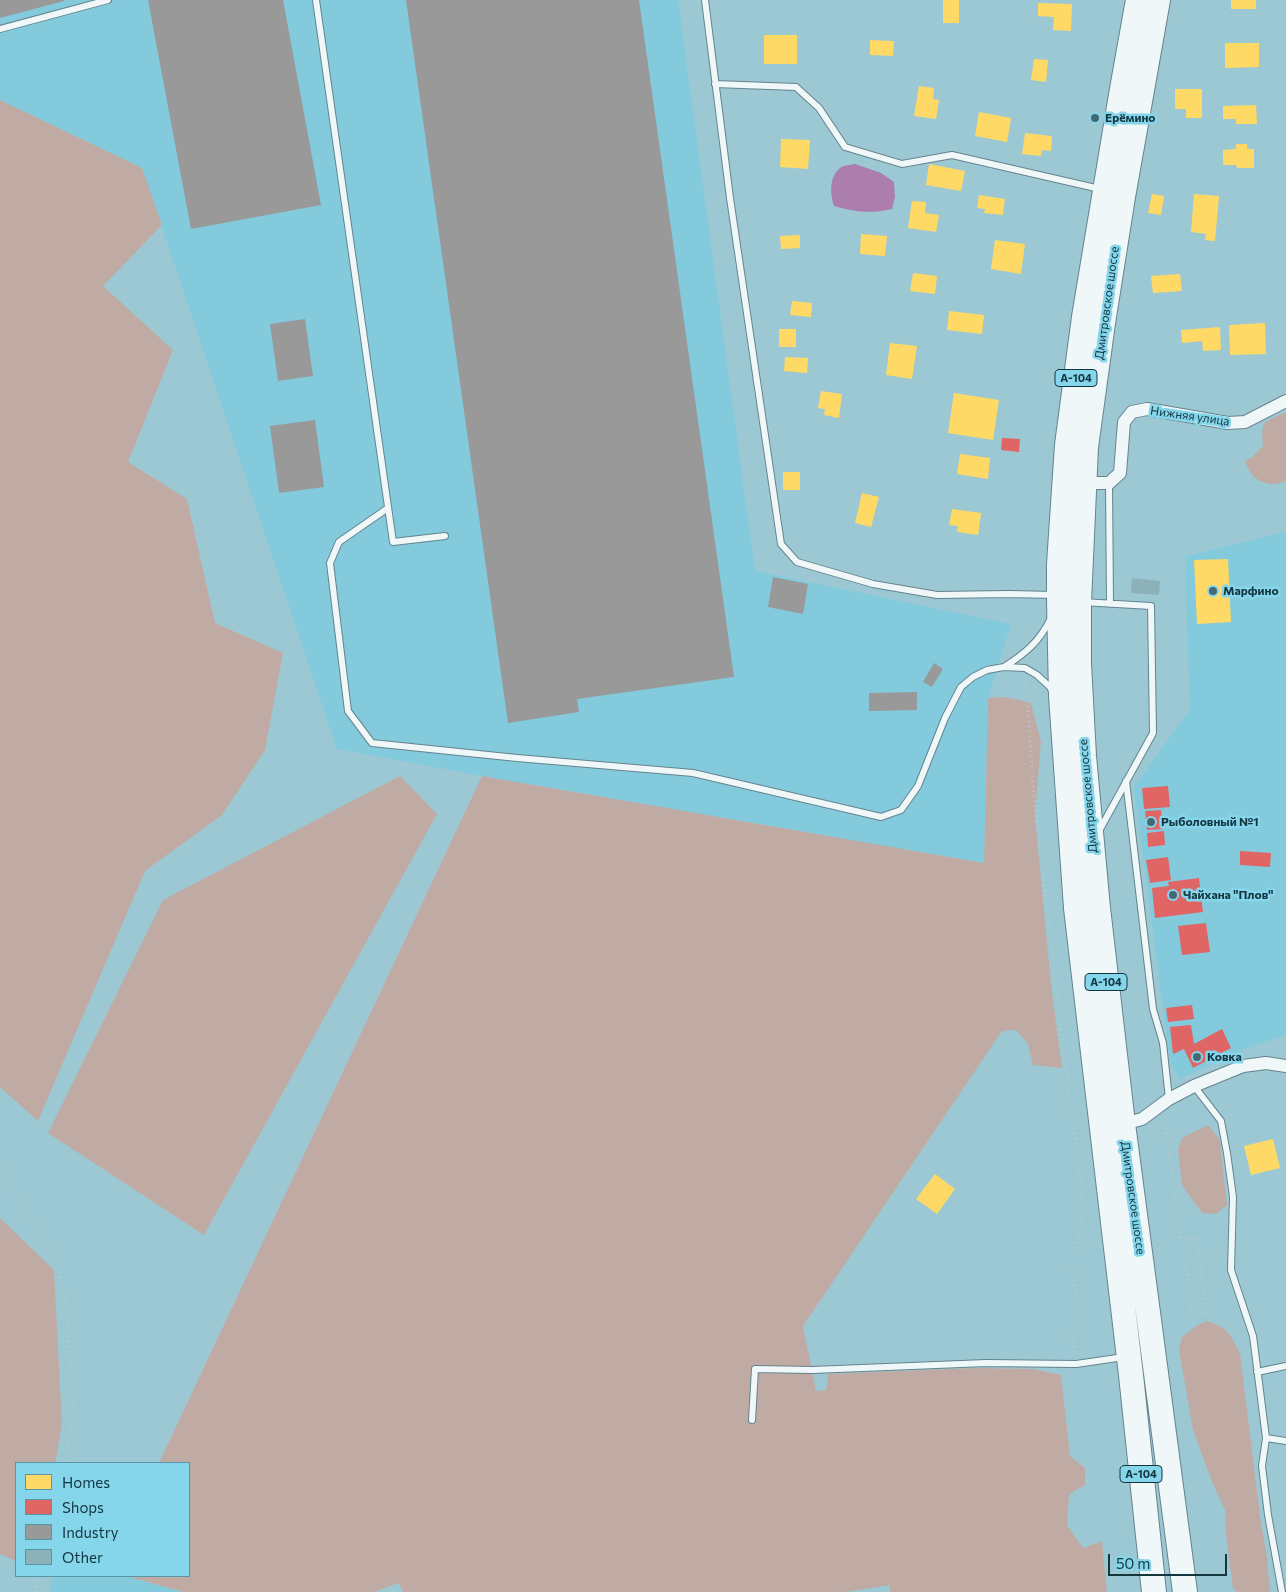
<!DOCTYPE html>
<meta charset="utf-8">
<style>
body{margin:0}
#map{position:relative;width:1286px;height:1592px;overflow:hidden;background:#9cc8d4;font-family:Commissioner,sans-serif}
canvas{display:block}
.legend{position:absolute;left:15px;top:1462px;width:175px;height:115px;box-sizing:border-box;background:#85d5eb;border:1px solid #5895a6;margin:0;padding:6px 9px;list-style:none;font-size:15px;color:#14363f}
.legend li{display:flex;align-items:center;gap:10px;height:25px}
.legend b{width:25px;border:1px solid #5895a6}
.scale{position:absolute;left:1108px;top:1554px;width:119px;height:22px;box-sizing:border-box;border:2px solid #14363f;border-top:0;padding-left:6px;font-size:15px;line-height:18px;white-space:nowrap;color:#14363f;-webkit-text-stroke:4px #85d5eb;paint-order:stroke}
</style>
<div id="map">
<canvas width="1286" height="1592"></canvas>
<ul class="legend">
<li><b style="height:14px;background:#ffd966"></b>Homes</li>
<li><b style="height:14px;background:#e06666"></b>Shops</li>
<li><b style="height:14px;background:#999"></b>Industry</li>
<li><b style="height:14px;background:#8db1b8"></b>Other</li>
</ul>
<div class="scale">50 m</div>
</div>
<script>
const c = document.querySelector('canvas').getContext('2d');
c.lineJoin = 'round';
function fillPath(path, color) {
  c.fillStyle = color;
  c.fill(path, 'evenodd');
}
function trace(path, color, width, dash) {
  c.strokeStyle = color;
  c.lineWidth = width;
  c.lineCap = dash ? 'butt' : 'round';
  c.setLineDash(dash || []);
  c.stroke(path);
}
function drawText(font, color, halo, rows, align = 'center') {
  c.font = font + ' Commissioner,sans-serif';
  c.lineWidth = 5;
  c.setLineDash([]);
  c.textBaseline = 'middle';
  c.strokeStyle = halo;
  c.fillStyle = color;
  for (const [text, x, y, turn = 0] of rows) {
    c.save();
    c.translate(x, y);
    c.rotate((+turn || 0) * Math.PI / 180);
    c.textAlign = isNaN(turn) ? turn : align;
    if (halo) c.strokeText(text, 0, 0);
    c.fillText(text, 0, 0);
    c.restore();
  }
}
fillPath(new Path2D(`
 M0,0H678L755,571L1011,624L988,698L984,863L482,776L337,749L142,168L0,100Z
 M1286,532V1035L1245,1049L1180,1079L1170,1061L1134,787L1190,709L1185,556Z
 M54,1576H126L183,1592H49Z`), '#83cadd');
fillPath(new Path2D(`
 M0,100L142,168L162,225L103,286L173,350L128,462L187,499L215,623L283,653L265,750L222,815L145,871L38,1121L0,1087Z
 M1286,412V481C1268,489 1250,480 1245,461L1252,457L1263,446C1261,419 1263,423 1286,412Z
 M1006,697L1031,703L1041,742L1035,816L1051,984L1062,1068L1033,1065L1028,1044L1016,1030L1002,1031L803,1326L816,1391L826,1390L828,1374L975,1368L1033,1369L1061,1375L1070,1456L1085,1468V1485L1069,1494L1067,1525L1083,1548L1102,1541L1107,1592H890V1585L846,1592H403L399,1583L374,1592H183L126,1576H189V1463H159L482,776L984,863L988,698Z
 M400,776L437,814L204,1235L48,1133L163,900Z
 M1208,1125L1220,1140L1227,1205L1216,1214L1202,1213L1182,1185L1178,1150L1182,1138Z
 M0,1218L54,1270L62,1425L55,1463H16V1561L0,1554Z
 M1206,1321C1228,1327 1230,1334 1240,1353L1260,1516L1267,1558L1270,1592H1238L1233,1589L1226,1535L1225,1510L1212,1482L1193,1430L1179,1350L1182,1337L1196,1326Z`), '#c0aba4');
fillPath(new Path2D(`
 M855,164L881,173L894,182L895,197L892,209C869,214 856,212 834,206C830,194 829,177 840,168C843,165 851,165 855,164Z`), '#ab7eae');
fillPath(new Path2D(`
 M943,0H959V23H943Z
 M1231,0H1256V9H1231Z
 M1038,3L1072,4L1071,31L1053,30L1054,17L1038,16Z
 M764,35H797V64H764Z
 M870,40L894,41L893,56L870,55Z
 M1225,43H1259V67L1225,68Z
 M1034,59L1048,60L1046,82L1031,80Z
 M919,86L934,88L933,99L939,100L936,119L914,116Z
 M1175,89H1202V118H1186V109H1175Z
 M1256,105L1257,124H1236V119H1223V106Z
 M979,112L1011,118L1007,142L975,136Z
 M1025,133L1052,136L1051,151L1042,150L1041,156L1022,154Z
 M781,139L810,140L808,169L780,167Z
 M1236,144H1247V149H1254V168H1237L1236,165H1223V150L1236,149Z
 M929,164L965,171L961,191L926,185Z
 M1152,194L1164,196L1161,215L1148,213Z
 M1194,194L1219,196L1215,241L1205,240L1206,234L1191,232Z
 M979,195L1005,199L1003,215L984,213L985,209L977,208Z
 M912,201L926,202L925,213L939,215L936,232L908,228Z
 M861,234L887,236L885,256L860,254Z
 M800,235V248L781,249L780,236Z
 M995,240L1025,244L1021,274L991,269Z
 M913,273L937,276L935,294L910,291Z
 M1180,274L1182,291L1153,293L1151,276Z
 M792,301L812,303L811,317L790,315Z
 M949,311L984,315L982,334L947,330Z
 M1265,323L1266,354L1230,355L1229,325Z
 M1220,327L1221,350L1203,351L1202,341L1182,343L1181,330Z
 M779,329H796V347H779Z
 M890,343L917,346L912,379L886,375Z
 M785,357L808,358L807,373L784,371Z
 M821,391L842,394L839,418L824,415L825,409L818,408Z
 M954,393L999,400L993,440L948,433Z
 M960,454L990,458L988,479L957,474Z
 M783,472H800V490H783Z
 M862,493L879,497L871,527L855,523Z
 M952,509L981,513L978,535L957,532L958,526L949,525Z
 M1228,559L1231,622L1197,624L1194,560Z
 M1273,1139L1280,1168L1251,1175L1244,1146Z
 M935,1174L955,1189L937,1214L916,1199Z`), '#ffd966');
fillPath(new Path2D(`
 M1002,438L1020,439L1019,452L1001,450Z
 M1168,786L1170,807L1144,809L1142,788Z
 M1161,810L1163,829L1147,830L1145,811Z
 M1164,831L1165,845L1148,847L1147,833Z
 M1240,851L1271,853L1270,867L1240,865Z
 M1168,857L1171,880L1150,883L1146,860Z
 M1199,878L1203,912L1155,918L1152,888L1169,886L1168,882Z
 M1206,923L1210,952L1182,955L1178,926Z
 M1192,1005L1194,1019L1168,1022L1166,1008Z
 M1191,1025L1194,1044L1222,1029L1231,1048L1193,1068L1184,1049L1173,1054L1170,1027Z`), '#e06666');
fillPath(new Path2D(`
 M0,0H64V1L0,18Z
 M148,0H283L321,205L191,229Z
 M406,0H639L734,677L577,699L579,712L508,723Z
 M305,319L313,376L278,381L270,324Z
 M315,420L324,487L279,493L270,426Z
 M773,577L808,584L803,614L768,607Z
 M934,663L943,669L932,687L923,682Z
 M917,692V710L869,711V693Z`), '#999');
fillPath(new Path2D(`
 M1132,578L1160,581L1159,595L1131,593Z`), '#8db1b8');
const lane = new Path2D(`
 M316,0L393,542L445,536
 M705,0L730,198L781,544L797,562L873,584L937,595L1009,594L1055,595
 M0,29L108,0
 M715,84L796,87L819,108L845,147L902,164L952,155L1100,189
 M1109,483L1110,604
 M388,508L339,542L330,563L348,711L372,743L517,758L693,773L881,817L901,810L918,786L945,718L961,687L973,677L987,670L1004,667L1025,668L1037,675L1050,687L1053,693
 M1082,602L1151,606L1153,733L1099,831
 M1004,667C1026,653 1040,641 1051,618
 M1126,781L1153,1009L1163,1043L1169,1099
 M1194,1086L1221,1121L1227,1153L1233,1197L1231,1270L1253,1336L1266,1438L1262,1466L1268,1515L1282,1592
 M1257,1372L1286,1366
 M752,1420L755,1369L812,1370L986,1363L1076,1364L1124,1357
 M1266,1438L1286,1441`);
const street = new Path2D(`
 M1084,483H1109L1120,473L1124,422L1132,412L1147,409L1228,423L1245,422L1286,401
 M1123,1124L1142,1119L1169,1099L1194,1086L1243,1066L1266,1063L1286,1066`);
const highway = new Path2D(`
 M1138,0L1122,89L1084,317L1067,445L1059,564V600L1061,696L1076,908L1131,1375L1154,1592
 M1158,0L1123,197L1103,323L1086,447L1079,602V664L1084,756L1098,908L1123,1124L1185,1592`);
trace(lane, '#64848c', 8);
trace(street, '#64848c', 14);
trace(highway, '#64848c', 26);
trace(new Path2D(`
 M1026,681L1034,797L1048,918L1054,953V975L1083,1200L1077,1249
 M1165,1118L1181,1239L1197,1237L1207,1313L1192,1315L1184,1251
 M0,1163L7,1180L55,1254L66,1306L74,1407L66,1463
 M1072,1265L1080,1328L1071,1329L1075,1356
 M35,1592L37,1576`), '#bbc8cc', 3, [1, 4]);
trace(lane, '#f0f7f9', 6);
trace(street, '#f0f7f9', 12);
trace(highway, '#f0f7f9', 24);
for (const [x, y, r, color] of [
 [1095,118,5,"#446973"],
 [1213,591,5,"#446973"],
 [1151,822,5,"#446973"],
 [1173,895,5,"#446973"],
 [1197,1057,5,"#446973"]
]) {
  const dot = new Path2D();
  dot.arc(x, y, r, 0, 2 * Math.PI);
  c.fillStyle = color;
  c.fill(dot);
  trace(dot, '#85d5eb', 2);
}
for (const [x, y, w] of [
 [1076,378,42],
 [1106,982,42],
 [1141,1474,42]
]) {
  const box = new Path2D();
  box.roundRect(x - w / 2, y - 8.5, w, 17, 4);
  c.fillStyle = '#85d5eb';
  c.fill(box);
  trace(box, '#14363f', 1);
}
drawText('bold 11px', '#14363f', null, [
 ["А-104",1076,378],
 ["А-104",1106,982],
 ["А-104",1141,1474]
]);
drawText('bold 12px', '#14363f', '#85d5eb', [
 ["Ерёмино",1105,118],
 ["Марфино",1223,591],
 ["Рыболовный №1",1161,822],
 ["Чайхана \"Плов\"",1183,895],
 ["Ковка",1207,1057]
], 'left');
drawText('12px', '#14363f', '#85d5eb', [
 ["Дмитровское шоссе",1107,303,-82],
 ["Нижняя улица",1190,416,8],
 ["Дмитровское шоссе",1088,796,-95],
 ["Дмитровское шоссе",1133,1198,82]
]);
</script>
